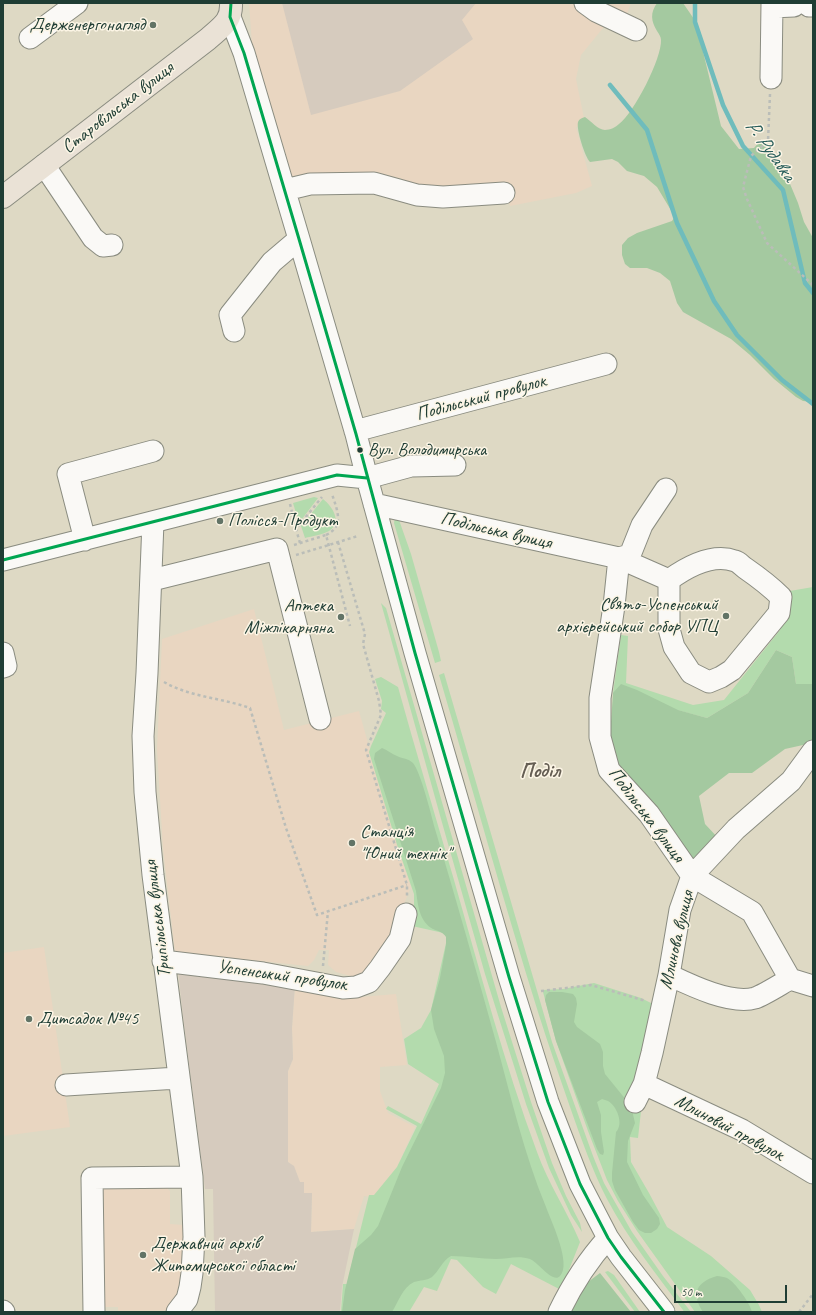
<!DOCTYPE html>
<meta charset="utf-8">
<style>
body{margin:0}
#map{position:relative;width:816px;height:1315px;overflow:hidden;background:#ded9c4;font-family:Caveat,sans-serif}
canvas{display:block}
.frame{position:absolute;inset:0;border:4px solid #1f3d34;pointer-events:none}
.scale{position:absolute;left:674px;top:1285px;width:113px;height:18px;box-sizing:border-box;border:2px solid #1f3d34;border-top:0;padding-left:5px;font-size:12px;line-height:14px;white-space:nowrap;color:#1f3d34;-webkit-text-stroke:3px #fcf5e5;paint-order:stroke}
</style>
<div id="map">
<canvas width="816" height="1315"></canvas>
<div class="frame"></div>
<div class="scale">50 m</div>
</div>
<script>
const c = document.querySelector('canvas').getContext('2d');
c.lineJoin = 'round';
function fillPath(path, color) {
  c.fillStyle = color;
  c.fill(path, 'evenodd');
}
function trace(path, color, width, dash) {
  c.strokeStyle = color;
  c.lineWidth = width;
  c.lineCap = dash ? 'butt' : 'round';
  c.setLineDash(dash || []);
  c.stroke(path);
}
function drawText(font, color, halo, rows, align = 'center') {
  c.font = font + ' Caveat,sans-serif';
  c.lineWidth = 3;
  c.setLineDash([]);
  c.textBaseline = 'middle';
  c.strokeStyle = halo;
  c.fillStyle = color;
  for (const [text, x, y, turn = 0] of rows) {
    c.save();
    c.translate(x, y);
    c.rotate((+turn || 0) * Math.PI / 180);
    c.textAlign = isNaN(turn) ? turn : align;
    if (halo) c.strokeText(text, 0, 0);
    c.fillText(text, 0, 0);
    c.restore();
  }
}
fillPath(new Path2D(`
 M249,3H631L625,19L603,28L581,55L576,79L585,123L576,127L592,186L576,193L510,206L506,191L404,188L401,178L294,179L290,176L252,44Z
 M254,609L284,730L359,711L396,842L411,887L398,918L392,940L362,979L336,972L328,965L329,950H319L314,960L308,966L175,952L163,849L157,749L162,639Z
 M44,947L70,1127L3,1136V953Z
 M295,985L349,998L396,994L407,1065L380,1067V1091L388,1113L415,1127L396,1169L373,1197L364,1196L354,1229L311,1232L312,1193H304L294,1167L288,1162V1071L293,1059L292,1028Z
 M165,1186L170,1191V1224L184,1225L181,1294L168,1309L162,1312H118V1307H100L98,1187Z`), '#e9d6c1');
fillPath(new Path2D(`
 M282,3H476L462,20L473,39L400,91L311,115Z
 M178,971L295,985L292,1028L293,1059L288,1071V1162L294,1166L300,1182H304V1193H312L311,1232L354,1229L342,1287L340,1312H215L213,1189H205L183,1016Z`), '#d6cbbe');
fillPath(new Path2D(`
 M314,497L318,498L299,523L293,503Z
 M323,499C332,506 343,522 329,531C322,535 312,536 305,538L301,526Z
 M398,517L411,554L439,652L441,661L435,663L394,523L395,518Z
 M813,587V684H796L792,657L776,650L748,693L707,718L613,693L621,635L628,636L626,683L693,705L724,700L780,630L784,592Z
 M381,603L386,608L501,1007L531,1102L552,1163L566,1196L580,1223L582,1232L571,1215L549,1168L526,1104L485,974L441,819Z
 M444,673L552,1042L593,1156L604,1183L632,1232L663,1276L691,1312H684L683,1310C656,1274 628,1239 607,1199C592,1170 581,1138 570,1107C559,1075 548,1044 538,1012C503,900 472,787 439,675Z
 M381,677L398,687C416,752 435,815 454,880C480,971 504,1063 537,1152C548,1183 567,1211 580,1242L561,1290L511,1264L496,1294L483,1287L457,1260L451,1259L437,1291L424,1287L409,1312H341L343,1284H347L369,1195H374L397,1167L417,1126L386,1109L388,1106L421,1124L439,1084L408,1064L404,1039L421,1028L431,1010L448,934L412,926L414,904V894L398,848L369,752L371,746L386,713L381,709L382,701L375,679Z
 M594,983L641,998L653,1004L638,1138L630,1137L631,1162L649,1193L667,1227L711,1256L750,1290L759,1305L762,1312H695L637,1231L618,1201L607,1180L588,1131L556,1041L543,992V990L563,989Z
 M608,1271L614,1275L640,1312H635L605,1272Z`), '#b3dbad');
fillPath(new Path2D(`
 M657,3H683L694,19L699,35L721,126L739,149L754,148L761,140L766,141L780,160L798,203L804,222L813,238V402L803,401L796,397L774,379L750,355L731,339L683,312L677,303L670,281L660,273L647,268H630L625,264L622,255V245L628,238L637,233L672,221L674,218L672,212L657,187L644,176L627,171L618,162L612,159L590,162C585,157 576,129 578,122C579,119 582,118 585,117C591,121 598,130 605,130C610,130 616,127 619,124C634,113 662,58 661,40C661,37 659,34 657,31C651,21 650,13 657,3Z
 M776,650L792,657L796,684H813V741L812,743L785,749L752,773H729L699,796L705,824L719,839L697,863L618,766L610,736L613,693L621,684L637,690L678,710L707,718L748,693Z
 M382,748C387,750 392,754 397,756C403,759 408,758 413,763C421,773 431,814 435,829C456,899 476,970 496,1042C511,1097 524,1154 546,1207C551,1221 572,1264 560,1276C553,1284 538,1262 530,1259C518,1255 507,1259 496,1259C481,1259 466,1256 451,1256C442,1261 439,1271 432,1277C426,1281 420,1280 414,1282C402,1288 399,1301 392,1312H342L345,1290L355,1249L371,1235L378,1226L402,1167L441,1088L445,1073L444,1056L434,1029L431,1010L440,978L446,945V937C443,932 438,931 433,929C419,921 418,905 416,891L374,759L375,753Z
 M549,992H562L573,994L576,998L577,1004L574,1022L577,1027L600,1044L603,1052V1066L605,1074L631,1106L635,1123L628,1141L627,1162L643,1195L659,1218L660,1224L657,1229L651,1233H645L639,1230L633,1222L615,1190L612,1181V1173L616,1132C624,1124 617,1106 608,1101C606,1100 604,1100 602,1099L597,1102L601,1115V1132L604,1152L603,1155L600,1154L597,1149L556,1041L545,1000L546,995Z
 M600,1273L631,1312H569L588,1282Z
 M717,1276C720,1276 724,1277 727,1278C735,1282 750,1303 752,1312H703C691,1294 696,1282 717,1276Z`), '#a4c9a0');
trace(new Path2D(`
 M695,3V22L723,105L743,146L783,190L805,283L813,293
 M610,85L647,130L677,223L714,301L737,335L782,380L813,404`), '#6fbcbc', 4.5);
const minor = new Path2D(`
 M585,3L596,11L636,30
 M809,6H813
 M772,7L794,6
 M230,17L244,53L299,239L356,434L367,478L415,653L509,977L548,1102L580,1184L608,1238L621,1257L664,1312
 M30,38L77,3
 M771,78L772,3
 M44,165L93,238L103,246L112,245
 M285,190L310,184L374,183L417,195L443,197L504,193
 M234,331L230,315L272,262L299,239
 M355,431L606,364
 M374,504L619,558L614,606L600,698V737L609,770L649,814L692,876L752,912L790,979L813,986
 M153,522L147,673L143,736L145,792L153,875L192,1177L194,1237L192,1273L190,1287L187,1299L177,1312
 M85,540L68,474L153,451
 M619,558L669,580V629L674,647L691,673L709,682L721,677L732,670L779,613L781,597C770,586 758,577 745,568C742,566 739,562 735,561C713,553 687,567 669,580
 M619,558L630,555L642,525L666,489
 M3,560L337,475L367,478L411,466L455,465
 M152,580L277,549L320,719
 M3,653L6,666L3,667
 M163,961L263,973L343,988L356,987L369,982L380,968L400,939L406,914
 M669,975C690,985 731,1005 755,998C764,995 781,984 790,979
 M644,1084L742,1130L813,1173
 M66,1085L178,1078
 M635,1102L644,1084L652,1053L669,975L680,910L692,876L736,829L791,781L813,751
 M3,1311L4,1312
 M94,1312L92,1178L192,1177
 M559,1312C572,1285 588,1260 608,1238`);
const major = new Path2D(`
 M3,197L208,39C221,27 232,22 231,3`);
trace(minor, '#8a8c80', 23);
trace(major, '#8a8c80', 24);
trace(new Path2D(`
 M770,94L768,141L751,156L743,187L747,199L767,243L813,285
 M290,504L296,528
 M326,535C345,526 337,510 332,494
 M338,542L365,634L363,644L379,701L381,715L366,750L407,885V898
 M300,543L296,529L322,497
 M294,545L326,535L350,626
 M296,555L358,536
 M164,682C190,697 222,698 250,708L286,828L317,915L407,885
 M323,966L328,911
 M541,991L591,985L646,1001
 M799,1312L813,1294`), '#babdb8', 2.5, [3, 3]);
trace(minor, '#faf9f6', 21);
trace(major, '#eae2d6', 22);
trace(new Path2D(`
 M231,3L230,17L244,53L299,239L356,434L415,653L509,977L548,1102L580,1184L608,1238L621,1257L664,1312
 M3,560L337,475L367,478`), '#00a651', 3);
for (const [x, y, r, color] of [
 [153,25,4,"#627466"],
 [360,450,3.5,"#1f3d34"],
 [220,521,4,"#627466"],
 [726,616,4,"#627466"],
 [341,617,4,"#627466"],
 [352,843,4,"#627466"],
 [29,1019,4,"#627466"],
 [143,1255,4,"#627466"]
]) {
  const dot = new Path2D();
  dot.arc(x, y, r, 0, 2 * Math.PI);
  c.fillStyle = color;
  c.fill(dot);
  trace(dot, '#fcf5e5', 1.5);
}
drawText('18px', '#1f3d34', '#fcf5e5', [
 ["Вул. Володимирська",368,450]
], 'left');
drawText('19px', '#1f3d34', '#fcf5e5', [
 ["Держенергонагляд",145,25,"right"],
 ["Полісся-Продукт",228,521],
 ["Свято-Успенський",718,605,"right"],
 ["архієрейський собор УПЦ",718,627,"right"],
 ["Аптека",333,606,"right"],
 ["Міжлікарняна",333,628,"right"],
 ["Станція",360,832],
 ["\"Юний технік\"",360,854],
 ["Дитсадок №45",37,1019],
 ["Державний архів",151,1244],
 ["Житомирської області",151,1266]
], 'left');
drawText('19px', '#1f3d34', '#fcf5e5', [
 ["Старовільська вулиця",118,108,-38],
 ["Подільський провулок",481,398,-15],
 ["Подільська вулиця",496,531,13],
 ["Подільська вулиця",646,815,53],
 ["Трипільська вулиця",158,919,-97],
 ["Млинова вулиця",677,940,-77],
 ["Успенський провулок",282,976,8],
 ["Млиновий провулок",729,1128,28]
]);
drawText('italic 20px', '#295f5c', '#fcf5e5', [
 ["Р. Рудавка",770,151,54]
]);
drawText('bold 21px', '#655e53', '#fcf5e5', [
 ["Поділ",540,771]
]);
</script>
